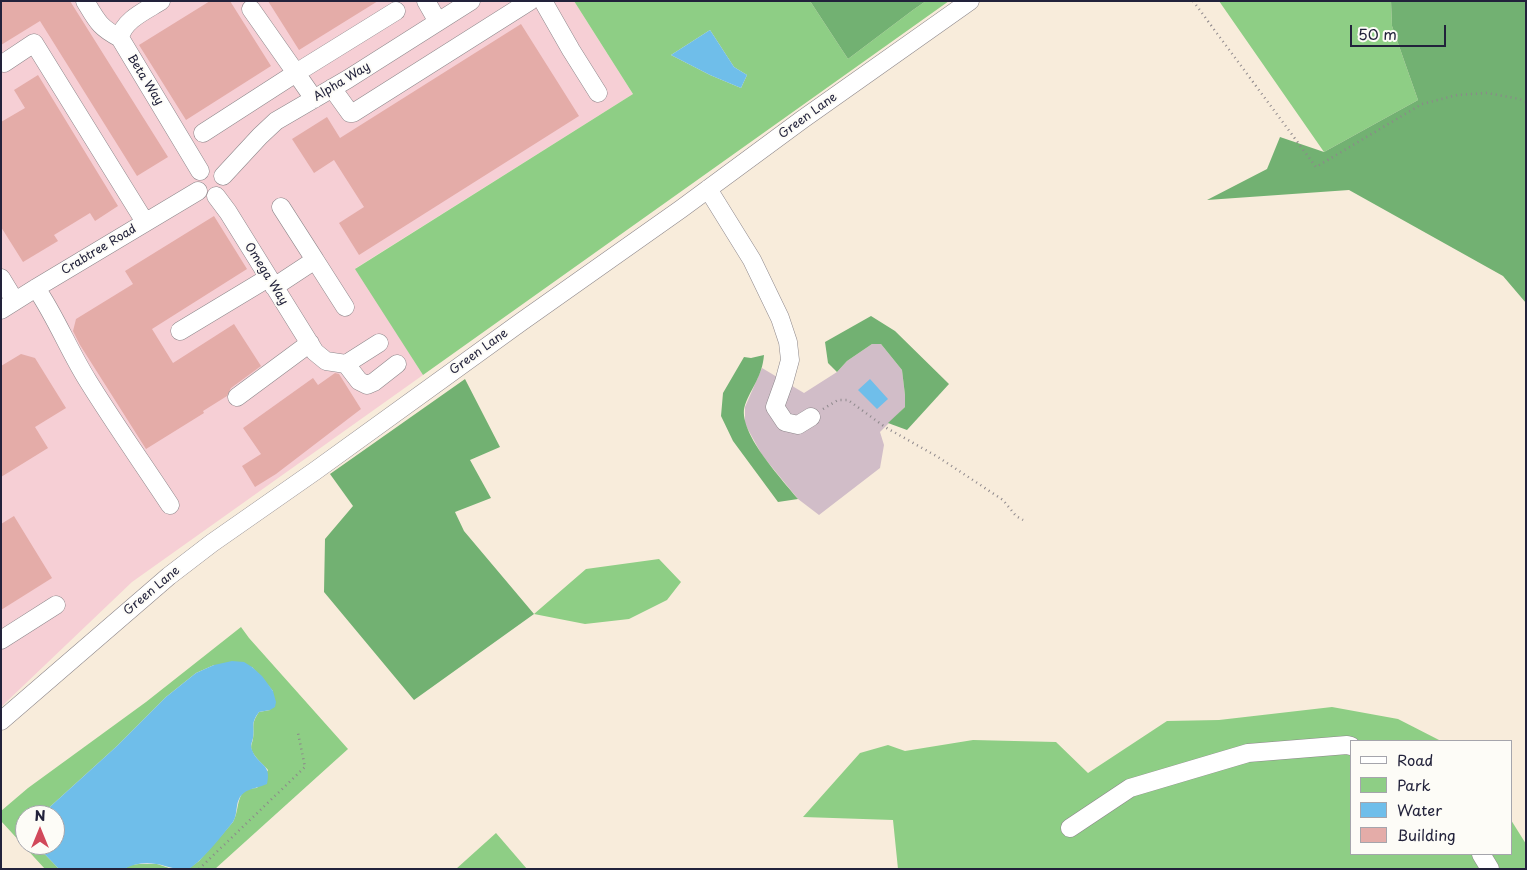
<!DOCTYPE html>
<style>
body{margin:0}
#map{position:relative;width:1527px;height:870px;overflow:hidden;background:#f8ecdb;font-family:"Playpen Sans",sans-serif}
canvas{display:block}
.frame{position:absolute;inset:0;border:2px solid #22223b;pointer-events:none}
.legend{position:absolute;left:1350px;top:740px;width:162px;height:115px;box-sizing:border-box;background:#fdfcf7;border:1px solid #a5a5ac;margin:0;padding:6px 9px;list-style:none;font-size:15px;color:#22223b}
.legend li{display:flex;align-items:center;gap:10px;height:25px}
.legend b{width:25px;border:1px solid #a5a5ac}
.north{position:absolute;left:15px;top:805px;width:50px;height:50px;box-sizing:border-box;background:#fdfcf7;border:1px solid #a5a5ac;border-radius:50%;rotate:0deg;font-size:14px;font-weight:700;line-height:20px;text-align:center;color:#22223b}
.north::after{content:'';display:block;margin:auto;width:18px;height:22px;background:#d1495b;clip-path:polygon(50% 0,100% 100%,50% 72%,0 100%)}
.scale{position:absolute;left:1350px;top:25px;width:96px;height:22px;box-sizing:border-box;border:2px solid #22223b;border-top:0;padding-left:6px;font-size:15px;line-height:18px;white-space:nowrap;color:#22223b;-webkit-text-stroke:4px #fdfcf7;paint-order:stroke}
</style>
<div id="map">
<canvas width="1527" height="870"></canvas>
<div class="frame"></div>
<ul class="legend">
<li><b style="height:6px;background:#fff"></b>Road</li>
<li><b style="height:14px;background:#8ece85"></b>Park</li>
<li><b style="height:14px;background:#6fbeea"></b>Water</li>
<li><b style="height:14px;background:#e4aca8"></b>Building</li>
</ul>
<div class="north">N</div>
<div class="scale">50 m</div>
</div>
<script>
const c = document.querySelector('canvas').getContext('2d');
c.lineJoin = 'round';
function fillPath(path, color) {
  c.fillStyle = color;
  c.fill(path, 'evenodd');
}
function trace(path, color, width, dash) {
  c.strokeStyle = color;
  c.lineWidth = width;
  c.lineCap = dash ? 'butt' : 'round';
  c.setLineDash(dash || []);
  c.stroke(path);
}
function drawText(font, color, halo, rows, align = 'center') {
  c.font = font + ' "Playpen Sans",sans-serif';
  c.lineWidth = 4;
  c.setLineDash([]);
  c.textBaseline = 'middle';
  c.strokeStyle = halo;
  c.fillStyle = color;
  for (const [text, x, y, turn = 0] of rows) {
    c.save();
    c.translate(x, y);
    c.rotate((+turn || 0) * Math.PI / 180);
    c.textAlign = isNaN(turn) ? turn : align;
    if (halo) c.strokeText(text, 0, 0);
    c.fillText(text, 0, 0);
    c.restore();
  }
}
fillPath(new Path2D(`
 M1,1H574L633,94L356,268L423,375L132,582L1,707Z`), '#f6cfd5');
fillPath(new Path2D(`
 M872,344H881L902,370L905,395V407L880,432L884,445L880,468L819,515L798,499L762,455L745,424V407L762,368L804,393L837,372L847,361Z`), '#d1bdc8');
fillPath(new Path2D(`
 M574,1H810L848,59L913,10L926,1H949L423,375L355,269L633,94ZM710,30L734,67L747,75L741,88L710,75L671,55Z
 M1219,1H1391L1392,26L1418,100L1324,152Z
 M659,559L681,582L667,600L629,619L585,624L534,614L586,569Z
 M241,627L249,638L348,749L215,869H188L199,861L233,822C241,808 234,788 257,788L268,770C263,764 255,758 252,751C250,746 252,744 253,739C255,727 250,725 259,712L270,710L273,691L252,667L214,665L196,673L166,697L117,746L41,815H25V845H36L59,869H45L1,821V811L28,788L146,702Z
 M1332,707L1398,719L1441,741H1351V854H1511V820L1526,844V869H898L893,820L803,817L860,753L888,745L905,751L973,740L1056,742L1088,773L1167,721L1219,720Z
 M496,833L527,869H456Z
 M139,864H157L172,869H124L130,865Z`), '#8ece85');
fillPath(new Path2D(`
 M810,1H926L913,10L848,59Z
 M1391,1H1526V303L1503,276L1349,190L1207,200L1267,169L1280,137L1324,152L1418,100L1392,26Z
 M871,316L895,331L949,384L907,430L888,423L905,407V395L902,370L881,344H872L847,361L837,372L828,363L825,342Z
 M764,355C762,377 752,386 745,405C736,431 782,479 798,499L778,502L733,441L721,416L723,393L744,357L751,358Z
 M465,379L500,447L470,460L491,498L455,512L464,531L534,614L414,700L324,592L325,539L353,506L330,474Z`), '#72b172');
fillPath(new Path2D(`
 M710,30L734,67L747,75L741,88L710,75L671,55Z
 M870,379L888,399L877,409L858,390Z
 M232,661L244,662L252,667L262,676L273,691L276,702L275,707L270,710L259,712C250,724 255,726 253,738C252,743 250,745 252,750C258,766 272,763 267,784C253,790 240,788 237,806C236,812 236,817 233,822C224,833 199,865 188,869C180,870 172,868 165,866C152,862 136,862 124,869H59L36,845H55V815H41L117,746L166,697L196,673L214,665Z`), '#6fbeea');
fillPath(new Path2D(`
 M1,1H70L168,157L137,176L40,21L1,45Z
 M210,1H230L271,66L186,120L139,45Z
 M268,1H378L299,50Z
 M521,24L579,116L359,255L339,223L364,207L334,160L314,173L292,139L327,117L340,138Z
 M38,75L118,206L95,221L90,213L54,235L58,241L23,262L1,227V122L25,108L14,90Z
 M214,216L247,269L152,329L173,363L234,324L261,366L231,388L227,396L203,411L204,413L146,449L80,345L73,331L76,319L133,284L125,271Z
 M21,354L35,358L66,408L35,427L48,448L1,477V366Z
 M335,373L339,374L361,409L276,474L255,487L242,466L261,454L243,428L313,378L318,385Z
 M14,516L52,578L1,610V524Z`), '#e4aca8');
const minor = new Path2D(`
 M85,1C97,21 99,27 120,38
 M161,1C147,10 123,20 120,38L200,171
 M426,1L438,22
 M543,1L571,50L598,93
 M251,9L296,73L396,11
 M4,63L34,43L145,222
 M332,88L350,113H353L530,1
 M203,133L296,73L314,99
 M223,176L260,136L276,121L348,79L471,1
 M708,189L752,260L780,318L788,342L790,360L784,382L775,407L785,422L798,425L811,417
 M216,196L228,212L315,352L326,361L346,364L379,343
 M315,260L345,307
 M1,278L15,301
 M274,287L315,260L281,207
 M36,288C56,317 69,351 88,381C114,423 143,464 170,505
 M1,310L36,288L198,191
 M180,331L268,278
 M346,364L359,381L367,385L374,382L397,364
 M237,397L310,343
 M1,640L56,605
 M1,721L169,576L212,543L315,471L521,322L681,209L803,119L970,1
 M1070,828L1130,788L1248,753L1347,745L1351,746
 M1481,854L1490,869`);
trace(minor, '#8d878b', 19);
trace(new Path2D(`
 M1193,1L1316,167L1422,104L1457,95L1487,93L1520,99L1526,102
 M823,409L838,400H848L885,427L938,457L1003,500L1016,516L1023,520
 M199,869L305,767L298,733`), '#8d878b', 2.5, [1, 4]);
trace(minor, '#fff', 18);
drawText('12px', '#22223b', '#fdfcf7', [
 ["Beta Way",145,80,58],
 ["Alpha Way",342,82,-31],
 ["Green Lane",808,116,-36],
 ["Crabtree Road",99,250,-31],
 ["Omega Way",266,274,58],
 ["Green Lane",479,352,-36],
 ["Green Lane",152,591,-40]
]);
</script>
